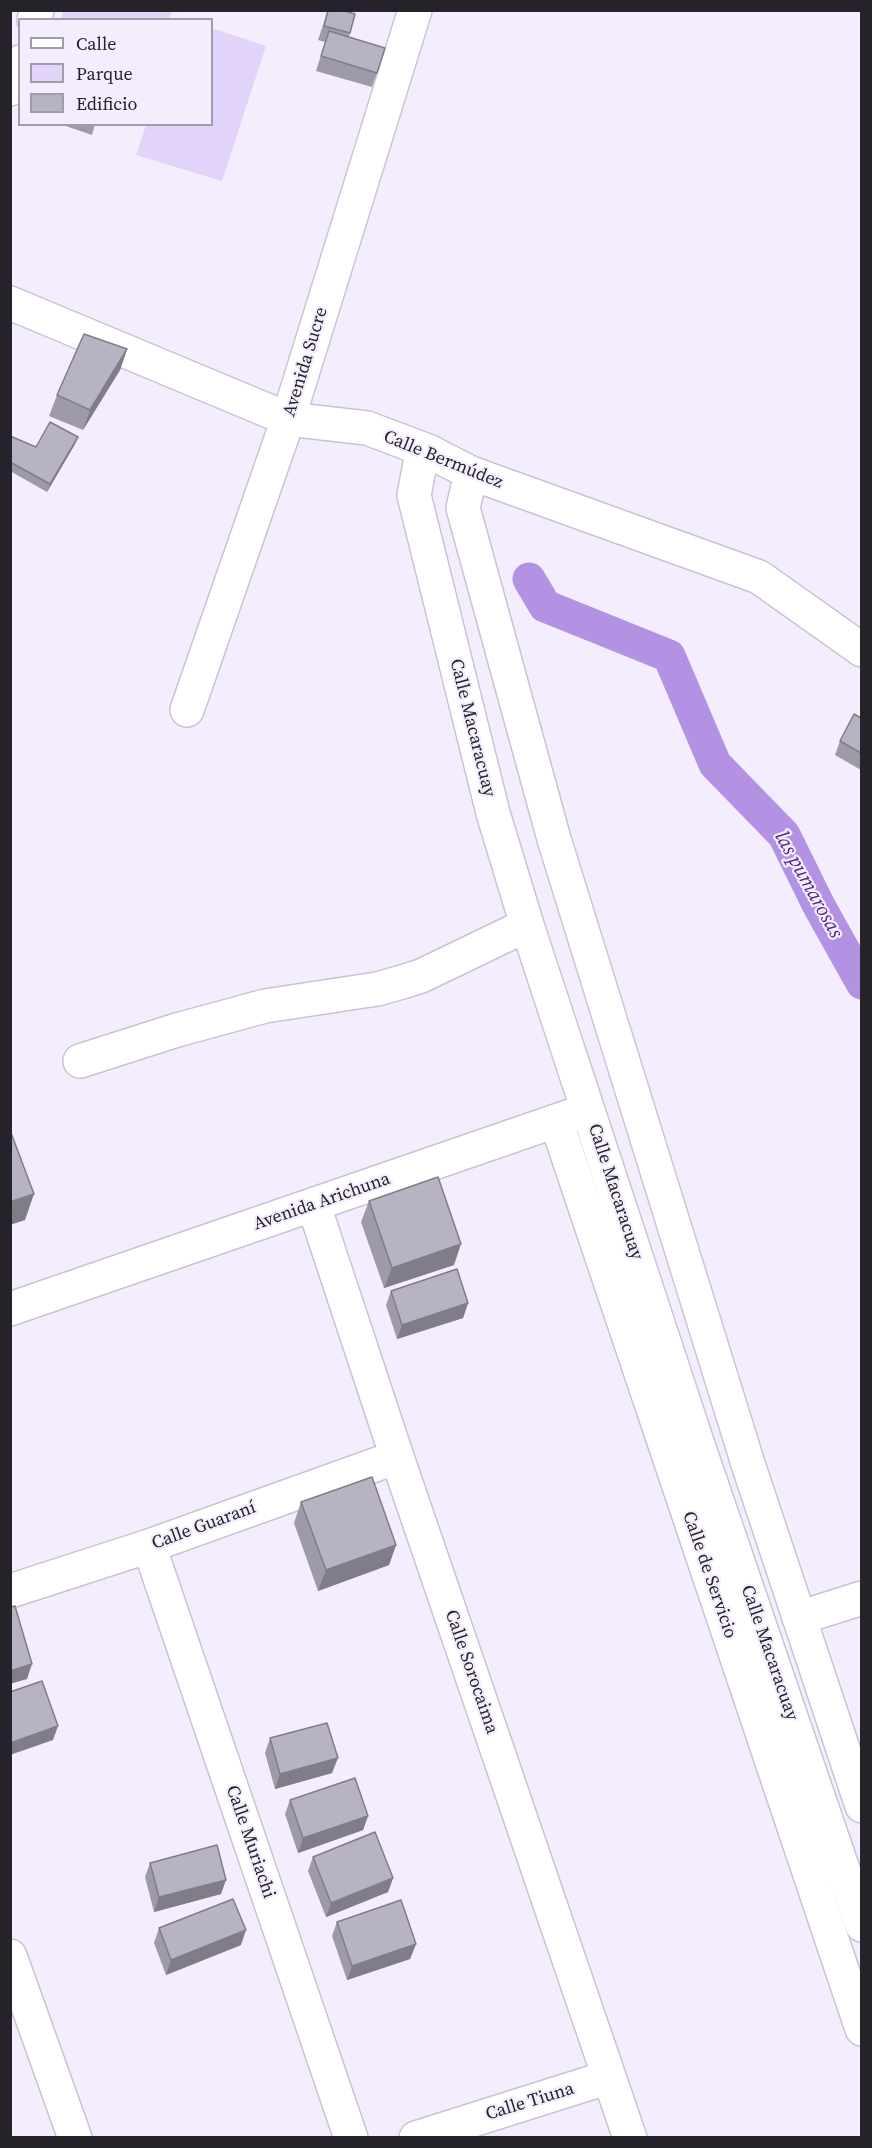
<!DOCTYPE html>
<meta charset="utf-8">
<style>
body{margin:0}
#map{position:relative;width:872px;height:2148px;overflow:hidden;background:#f3edfe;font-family:"Source Serif 4",serif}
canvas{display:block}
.frame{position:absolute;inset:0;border:12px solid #252329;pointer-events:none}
.legend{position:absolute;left:18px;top:18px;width:195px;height:108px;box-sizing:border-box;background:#f3edfe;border:2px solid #a19ca9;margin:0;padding:8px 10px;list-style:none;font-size:18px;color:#252329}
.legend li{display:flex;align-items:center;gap:12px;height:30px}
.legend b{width:30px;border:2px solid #a19ca9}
</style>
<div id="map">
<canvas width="872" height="2148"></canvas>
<div class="frame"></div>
<ul class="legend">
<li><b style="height:8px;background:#fff"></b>Calle</li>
<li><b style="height:16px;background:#e1d3f9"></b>Parque</li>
<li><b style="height:16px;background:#b8b3c3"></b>Edificio</li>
</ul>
</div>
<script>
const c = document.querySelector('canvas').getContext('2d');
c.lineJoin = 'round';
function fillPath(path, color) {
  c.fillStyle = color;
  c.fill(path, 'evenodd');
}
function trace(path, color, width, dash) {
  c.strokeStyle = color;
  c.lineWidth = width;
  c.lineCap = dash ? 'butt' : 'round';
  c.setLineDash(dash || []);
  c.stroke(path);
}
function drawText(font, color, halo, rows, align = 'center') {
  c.font = font + ' "Source Serif 4",serif';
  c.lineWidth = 4.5;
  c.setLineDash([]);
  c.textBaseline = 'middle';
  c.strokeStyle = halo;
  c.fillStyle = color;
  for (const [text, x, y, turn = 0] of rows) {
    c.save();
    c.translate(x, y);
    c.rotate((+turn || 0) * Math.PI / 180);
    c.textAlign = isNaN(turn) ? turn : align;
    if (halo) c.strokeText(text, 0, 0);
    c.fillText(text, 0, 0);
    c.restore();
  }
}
fillPath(new Path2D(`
 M63,11V10L172,11L169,19H61Z
 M212,28L266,46L222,181L136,155L146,125L212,124Z`), '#e1d3f9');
trace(new Path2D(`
 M529,579L545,606L669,656L715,764L784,835L819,906L862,983`), '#b392e4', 33);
const minor = new Path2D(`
 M34,20L37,10
 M10,89L20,62
 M10,303L288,419L367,428L428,451L471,473L759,577L862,650
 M428,451L420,464L414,495L493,813L527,925L697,1442L862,1925
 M471,473L463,508L554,839L749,1467L862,1806
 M187,710L288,419L415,10
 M80,1061L177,1030L265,1006L377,989L402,982L421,976L527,925
 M556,1121L862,2029
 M314,1206L397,1457L630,2138
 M10,1309L576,1114
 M149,1546L351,2138
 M10,1591L149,1546L397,1457
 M799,1618L862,1598
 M10,1956L75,2138
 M416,2138L609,2077`);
trace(minor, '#c9c3d3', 36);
trace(minor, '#fff', 33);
fillPath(new Path2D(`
 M328,10L350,33L349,37L377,73L372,87L316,71L325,42L318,40Z
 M60,124H95L92,135Z
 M127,349L120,370L83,430L49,416L57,395Z
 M10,436L36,447L75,444L47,492L10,471Z
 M861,718V770L835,755L840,741Z
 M369,1201L454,1265L384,1288L361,1222Z
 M391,1291L468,1303L463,1318L397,1339L386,1305Z
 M301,1502L396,1545L389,1565L318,1591L294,1523Z
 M270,1738L332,1773L275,1789L265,1753Z
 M290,1800L368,1816L363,1830L298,1853L285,1814Z
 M313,1857L393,1878L388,1892L326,1917L308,1871Z
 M150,1863L221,1894L154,1912L145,1877Z
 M337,1922L416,1944L410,1959L347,1980L332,1936Z
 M159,1928L241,1945L166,1975L154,1943Z`), '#9e9aa8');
fillPath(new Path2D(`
 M127,349L120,370L83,430L90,410Z
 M78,437L75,444L47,492L50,484Z
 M34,1194L25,1220L10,1225V1202Z
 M461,1244L454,1265L384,1288L392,1268Z
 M468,1303L463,1318L397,1339L402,1325Z
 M396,1545L389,1565L318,1591L326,1570Z
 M32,1664L27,1679L10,1684V1671Z
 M58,1726L53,1740L10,1755V1743Z
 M338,1758L332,1773L275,1789L280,1774Z
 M368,1816L363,1830L298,1853L303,1838Z
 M393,1878L388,1892L326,1917L331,1903Z
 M226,1880L221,1894L154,1912L159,1897Z
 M246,1930L241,1945L166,1975L171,1960Z
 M416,1944L410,1959L347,1980L352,1966Z`), '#817d88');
const building = new Path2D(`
 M328,10H342L355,14L350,33L324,26Z
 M329,31L385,48L377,73L321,56Z
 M84,334L127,349L90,410L57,395Z
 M50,422L78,437L50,484L10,462V436L36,447Z
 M854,714L861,718V753L840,741Z
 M10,1130L34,1194L10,1202Z
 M438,1177L461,1244L392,1268L369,1201Z
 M457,1269L468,1303L402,1325L391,1291Z
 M372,1477L396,1545L326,1570L301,1502Z
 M15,1606L32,1664L10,1671V1607Z
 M42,1681L58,1726L10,1743V1692Z
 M327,1723L338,1758L280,1774L270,1738Z
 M355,1778L368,1816L303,1838L290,1800Z
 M375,1832L393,1878L331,1903L313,1857Z
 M217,1845L226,1880L159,1897L150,1863Z
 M233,1899L246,1930L171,1960L159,1928Z
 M401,1900L416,1944L352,1966L337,1922Z`);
fillPath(building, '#b8b3c3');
trace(building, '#817d88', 1.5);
drawText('18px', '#252329', '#f3edfe', [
 ["Avenida Sucre",306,362,-73],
 ["Calle Bermúdez",443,460,22],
 ["Calle Macaracuay",472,728,76],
 ["Calle Macaracuay",615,1192,72],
 ["Avenida Arichuna",322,1202,-19],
 ["Calle Guaraní",204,1526,-20],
 ["Calle de Servicio",709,1575,71],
 ["Calle Macaracuay",769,1653,71],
 ["Calle Sorocaima",471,1672,71],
 ["Calle Muriachi",250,1842,71],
 ["Calle Tiuna",530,2102,-17]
]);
drawText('italic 20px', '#542684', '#f3edfe', [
 ["las pumarosas",808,885,61]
]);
</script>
